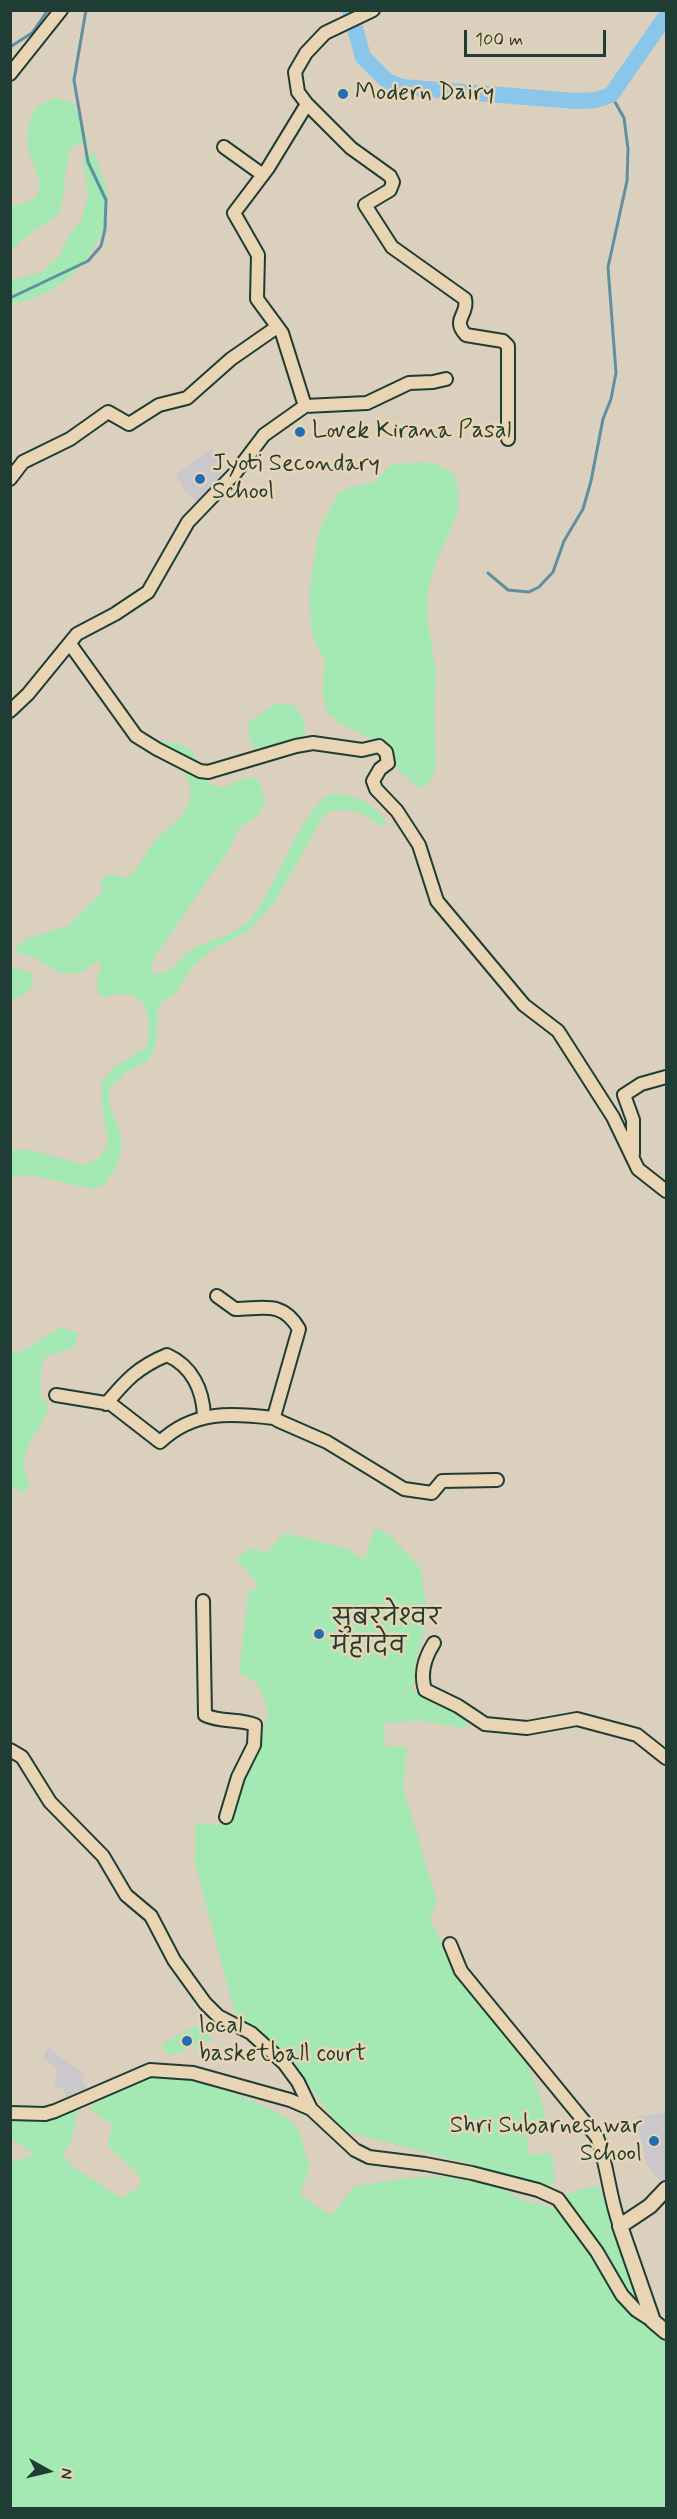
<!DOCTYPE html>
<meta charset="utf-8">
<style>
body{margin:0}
#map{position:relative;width:677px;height:2519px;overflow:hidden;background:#dbcfbd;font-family:Mynerve,sans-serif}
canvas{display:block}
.frame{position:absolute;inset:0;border:12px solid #1f3d34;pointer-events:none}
.north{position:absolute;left:18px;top:2441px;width:60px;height:60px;-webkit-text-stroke:4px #e9d5b3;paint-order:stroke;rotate:98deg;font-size:16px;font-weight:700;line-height:24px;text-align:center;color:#1f3d34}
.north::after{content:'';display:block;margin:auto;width:21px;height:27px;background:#1f3d34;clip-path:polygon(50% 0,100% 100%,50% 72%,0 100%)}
.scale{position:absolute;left:464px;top:30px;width:142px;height:27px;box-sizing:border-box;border:3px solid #1f3d34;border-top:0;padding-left:8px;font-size:18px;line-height:21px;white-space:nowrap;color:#1f3d34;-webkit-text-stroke:4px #e9d5b3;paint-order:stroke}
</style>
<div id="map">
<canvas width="677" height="2519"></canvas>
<div class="frame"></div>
<div class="north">N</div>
<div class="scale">100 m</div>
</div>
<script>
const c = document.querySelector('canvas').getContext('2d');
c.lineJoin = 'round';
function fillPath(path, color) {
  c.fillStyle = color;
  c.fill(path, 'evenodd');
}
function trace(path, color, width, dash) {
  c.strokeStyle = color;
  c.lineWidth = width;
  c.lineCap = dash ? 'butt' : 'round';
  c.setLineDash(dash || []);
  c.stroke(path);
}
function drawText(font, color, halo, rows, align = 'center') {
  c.font = font + ' Mynerve,"Playpen Sans Deva",sans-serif';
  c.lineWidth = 5;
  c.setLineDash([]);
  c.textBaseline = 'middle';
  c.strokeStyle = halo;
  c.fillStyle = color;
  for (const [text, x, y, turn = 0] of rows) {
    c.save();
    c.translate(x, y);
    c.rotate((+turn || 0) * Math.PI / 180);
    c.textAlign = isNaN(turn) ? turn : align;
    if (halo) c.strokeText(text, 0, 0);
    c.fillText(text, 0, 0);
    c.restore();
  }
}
fillPath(new Path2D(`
 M212,449L220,458L222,484L201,506L185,491L176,474Z
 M48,2048L85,2074L82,2081L87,2088L66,2097L63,2088H55L56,2067L42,2058Z
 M666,2112V2182L664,2185L647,2166L635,2117Z`), '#cac8ca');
fillPath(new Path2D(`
 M55,98L74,103L88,141L69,148L61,210L51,221L30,233L11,251V205L24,204L37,196L40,183L27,146L29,121L36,107Z
 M88,151L95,155C99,170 109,189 108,205C105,253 58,299 11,303V278L16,279L42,272L60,255L70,233L81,222L88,197L83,158Z
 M423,462L438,465L455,475L459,491L457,515L437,560L428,588L427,617L436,672L434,713L436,759L434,774L426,786L418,787L399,771L392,755L383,744L339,723L327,713L322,693L325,661L315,642L311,627L309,593L319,531L337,495L344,489L375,482L390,465Z
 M280,703L295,706L304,720L306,734L285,745L254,748L248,735L249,722L272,706Z
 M150,740C161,742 178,741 187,748C200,756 200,782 215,786C234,791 240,770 259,781L266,802L258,815L239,828L229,849L154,958L152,965L153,973C172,977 179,956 194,948C215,938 236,936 253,916C272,895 306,800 331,794C334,793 341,795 344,795C367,799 374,807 388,824L381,826C366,814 341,803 324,815L274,903L246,932L211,950L193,966L176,993L162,1002L158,1009L157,1039L152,1055L148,1061L127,1072L110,1088C103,1117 137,1135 113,1172C107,1181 103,1187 92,1189L31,1175L11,1177V1149L36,1151L79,1164H86L101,1157L108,1142L102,1104V1081L113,1068L147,1047C150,1026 152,995 123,994C117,993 111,997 104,997L98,993L97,977L102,962H95L82,972L67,974L60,973L33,957L17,953V945L30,937L68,926L103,891L100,880L111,874L125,878C139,871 144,854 154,842C163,831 176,824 184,812C206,782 170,757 150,740Z
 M11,967L31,972C38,990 25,994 11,1000Z
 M59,1328L78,1332L75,1347L46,1357L42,1364L40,1394L48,1407C45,1428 23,1441 24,1464C24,1472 29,1480 29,1488L24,1492L10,1487V1429L13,1421L10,1408L11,1353L25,1350Z
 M375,1527L392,1537L421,1569L428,1615L416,1661L413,1691L467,1716L466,1728L418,1721L384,1723L385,1746L407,1747L403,1788L437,1901L430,1919L455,1971L526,2062L540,2095L549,2132L526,2135L529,2155L552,2153L555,2180L548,2186L503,2173L498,2187L522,2200L564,2211L568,2193L598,2185L647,2306L666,2334V2508H11L10,2163L35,2154L11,2139V2118L79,2107L71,2143L62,2155L69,2164L121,2198L140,2187V2176L107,2145L113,2125L88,2108C107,2098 142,2073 162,2073C186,2074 279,2107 294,2124C307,2140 300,2148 310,2165L300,2195L331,2216L354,2186L409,2178L448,2177L484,2184L478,2166L358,2135L339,2128L308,2083L256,2045L234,2010L195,1863V1823L220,1825L231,1789L257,1758L268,1711L258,1684L239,1672L248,1593L259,1585L236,1558L249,1548L267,1552L284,1533L346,1548L364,1560Z
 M203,2022L212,2039L172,2055L164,2051L162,2044Z`), '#a4e8b3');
trace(new Path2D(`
 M10,47L32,33L48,10
 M10,298L88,261L101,246L105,229L106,200L88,162L74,80L86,10
 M488,573L508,590L529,592L539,587L553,572L564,541L583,509L591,481L603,419L611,399L616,373L608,267L627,181L628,149L624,118L611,95`), '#5f8fa1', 3);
trace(new Path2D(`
 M350,10L363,57L387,81L402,87L575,101L596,100L611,95L666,16`), '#89c6e9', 16);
const minor = new Path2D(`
 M10,74L61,10
 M307,104L351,148L390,176L393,182L390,190L365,205L392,247L465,299C469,315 451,319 466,335L503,341L508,346V439
 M224,147L263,175
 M305,406L367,403L409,383L433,382L446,379
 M10,479L23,462L70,439L108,412L129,424L159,405L187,398L231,359L277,327
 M70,644L136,736L157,749L200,771L208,772L296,746L313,743L362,750L379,746L386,752L388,763L380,769L373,781L376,789L397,811L419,845L437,901L524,1005L558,1031L613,1117L638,1169L666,1191
 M10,711L28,694L77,634L115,614L148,592L188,522L236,472L264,435L305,406L282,333L257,299L258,255L234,213L268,168L307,104L298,92L295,72L306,53L325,33L373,10
 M633,1154V1120L624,1095L641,1084L666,1077
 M217,1296L235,1309C263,1309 282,1300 299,1329L275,1413L274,1418L279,1421L327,1442L404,1489L432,1493L442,1481L497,1480
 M56,1395L111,1404L160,1442C194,1410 231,1413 274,1418
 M106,1404C126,1380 138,1367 167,1355C192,1366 203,1390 204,1416
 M203,1601L205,1715C221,1723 239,1718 255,1725L254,1745L238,1777L226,1817
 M434,1643C425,1657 420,1674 425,1690L458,1706L485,1724L527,1728L577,1719L637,1735L666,1758
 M10,1750L22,1757L50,1802L103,1856L126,1895L151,1916L174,1960L205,2003L218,2016L251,2033L284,2063L298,2082L311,2109
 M450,1944L461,1971L597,2137C608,2166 609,2197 620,2226
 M10,2113L45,2114L55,2111L150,2070L193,2073L290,2100L311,2109L355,2150L369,2157L425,2164L472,2173L538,2190L558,2199L597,2252L622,2295L636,2310L653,2321`);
const tertiary = new Path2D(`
 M666,2189L650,2206L620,2226L653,2321L666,2332`);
trace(minor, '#1f3d34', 16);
trace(tertiary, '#1f3d34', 18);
trace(minor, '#e9d5b3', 12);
trace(tertiary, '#e9d5b3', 14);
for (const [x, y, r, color] of [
 [343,94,6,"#1f6fb2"],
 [300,432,6,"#1f6fb2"],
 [200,479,6,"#1f6fb2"],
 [319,1634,6,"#1f6fb2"],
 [187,2041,6,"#1f6fb2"],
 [654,2141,6,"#1f6fb2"]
]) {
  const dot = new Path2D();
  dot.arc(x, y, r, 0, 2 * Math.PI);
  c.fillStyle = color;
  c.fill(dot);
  trace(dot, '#e9d5b3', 2);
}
drawText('24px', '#1f3d34', '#e9d5b3', [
 ["Modern Dairy",355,94],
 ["Lovek Kirana Pasal",312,432],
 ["Jyoti Secondary",212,465],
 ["School",212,493],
 ["सुबरनेश्वर",331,1620],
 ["महादेव",331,1648],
 ["local",199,2027],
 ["basketball court",199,2055],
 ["Shri Subarneshwar",642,2127,"right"],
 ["School",642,2155,"right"]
], 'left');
</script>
